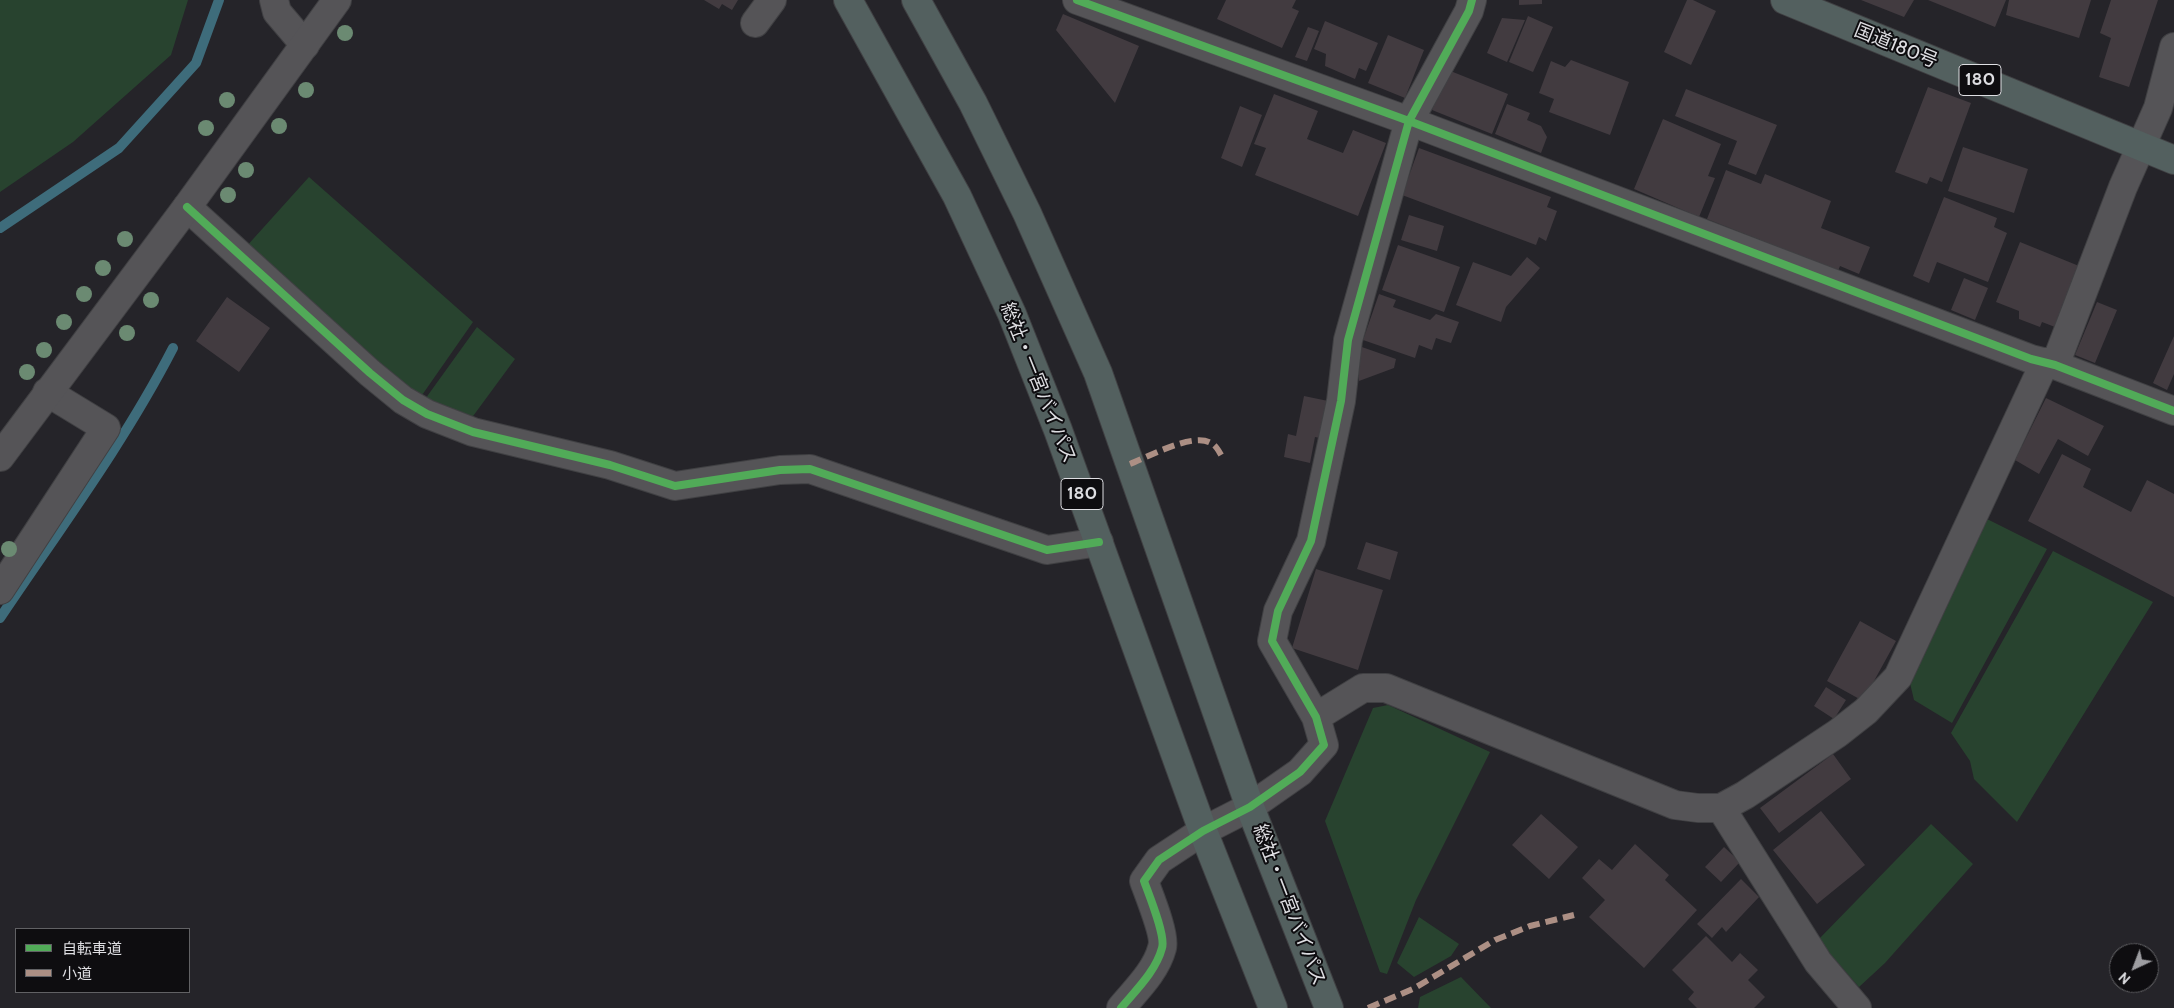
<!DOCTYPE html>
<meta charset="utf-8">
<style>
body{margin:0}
#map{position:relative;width:2174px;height:1008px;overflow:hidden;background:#252429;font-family:Cabin,"Noto Sans JP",sans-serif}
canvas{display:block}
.legend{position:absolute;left:15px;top:928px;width:175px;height:65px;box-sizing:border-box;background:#0e0d10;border:1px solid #616164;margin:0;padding:6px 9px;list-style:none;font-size:15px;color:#dedee2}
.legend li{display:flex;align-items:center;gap:10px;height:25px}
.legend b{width:25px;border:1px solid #616164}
.north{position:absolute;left:2109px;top:943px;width:50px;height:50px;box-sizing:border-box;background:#0e0d10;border:1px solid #616164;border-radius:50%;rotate:223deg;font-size:14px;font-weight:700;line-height:20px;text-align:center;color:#dedee2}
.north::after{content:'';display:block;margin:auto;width:18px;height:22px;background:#9d9da1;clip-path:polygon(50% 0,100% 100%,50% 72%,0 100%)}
</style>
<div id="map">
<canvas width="2174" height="1008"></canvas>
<ul class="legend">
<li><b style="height:6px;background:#51ab58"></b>自転車道</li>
<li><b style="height:6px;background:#ac8f84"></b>小道</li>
</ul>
<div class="north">N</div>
</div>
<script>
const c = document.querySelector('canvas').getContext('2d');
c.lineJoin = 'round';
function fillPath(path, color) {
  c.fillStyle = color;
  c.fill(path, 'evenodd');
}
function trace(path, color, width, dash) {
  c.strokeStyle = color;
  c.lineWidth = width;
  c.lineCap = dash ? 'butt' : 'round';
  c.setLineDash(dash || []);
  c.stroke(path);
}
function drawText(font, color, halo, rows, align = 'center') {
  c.font = font + ' Cabin,"Noto Sans JP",sans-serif';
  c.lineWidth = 4;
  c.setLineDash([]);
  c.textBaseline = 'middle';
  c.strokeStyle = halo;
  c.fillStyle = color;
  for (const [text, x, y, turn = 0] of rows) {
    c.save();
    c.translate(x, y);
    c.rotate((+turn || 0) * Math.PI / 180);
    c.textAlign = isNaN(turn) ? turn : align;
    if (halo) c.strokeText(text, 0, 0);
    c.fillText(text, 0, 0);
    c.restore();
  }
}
fillPath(new Path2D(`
 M0,0H188L171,55L73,142L0,192Z
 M309,177L473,322L420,398L245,248Z
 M477,327L515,359L468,423L423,402Z
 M1987,519L2047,549L1952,723L1914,700L1909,679Z
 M2053,551L2153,602L2017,822L1974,779L1970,761L1951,733Z
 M1388,705L1490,752L1416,900L1387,974L1380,972L1325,821L1373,708Z
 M1931,824L1973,864L1885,963L1859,987L1818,940Z
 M1419,917L1459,944L1451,956L1414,977L1397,963Z
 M1461,977L1491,1008H1418L1420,997Z`), '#28432f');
trace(new Path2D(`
 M0,228L119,148L196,63L219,0
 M0,618C59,530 124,443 173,348`), '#3e6c7b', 10);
fillPath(new Path2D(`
 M704,0H738L732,10L722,4L719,9Z
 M1226,0H1296L1292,8L1299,11L1282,48L1217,19Z
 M1519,0H1542V4L1519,5Z
 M1687,0H1693L1716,11L1691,65L1664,52Z
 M1861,0H1914L1904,17Z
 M1928,0H2006L1995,27Z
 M2009,0H2091L2079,38L2006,15Z
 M2111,0H2158L2129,87L2099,77L2111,38L2100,33Z
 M1063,14L1139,46L1115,103L1056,30Z
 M1528,16L1553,27L1533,72L1509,62Z
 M1502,18L1525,20L1507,62L1487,53Z
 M1325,21L1378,43L1366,71L1359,68L1355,79L1325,66L1326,54L1314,49Z
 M1308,27L1319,31L1307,61L1295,57Z
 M1388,35L1424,50L1405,98L1368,83Z
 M1571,60L1629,82L1610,135L1549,112L1554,99L1539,93L1551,61L1565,67Z
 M1448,70L1508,94L1492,134L1432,110Z
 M1928,87L1971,103L1942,182L1930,177L1927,184L1895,172Z
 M1686,89L1777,125L1756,175L1728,164L1737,141L1675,116Z
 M1274,94L1318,111L1307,139L1343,153L1353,130L1386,143L1358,216L1255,175L1266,148L1254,144Z
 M1507,104L1530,113L1527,120L1541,126L1547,137L1541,153L1495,134Z
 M1240,106L1262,115L1242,167L1221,158Z
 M1663,119L1721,144L1708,176L1715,178L1699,217L1634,189Z
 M1963,147L2028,169L2014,213L1948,191Z
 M1419,148L1551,197L1547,207L1557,211L1546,241L1539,237L1536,245L1402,195Z
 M1726,170L1761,184L1765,174L1831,201L1821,228L1870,247L1859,274L1840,266L1838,271L1707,219Z
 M1944,197L1997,218L1994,227L2007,233L1988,282L1937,262L1929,283L1913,276Z
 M1409,215L1444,226L1437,251L1401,240Z
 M2020,242L2079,266L2055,327L2042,322L2040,327L2019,319V311L1996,302Z
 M1398,245L1460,267L1444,312L1382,290Z
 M1527,257L1540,268L1506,307L1501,322L1456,305L1473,262L1511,276Z
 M1964,278L1988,288L1975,320L1951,310Z
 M1379,294L1396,300L1393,307L1430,320L1436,314L1459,322L1451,343L1436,338L1432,350L1419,345L1415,358L1363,340Z
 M227,297L270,328L239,372L196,341Z
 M2097,302L2117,310L2095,363L2075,355Z
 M2174,336V374L2167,390L2153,383Z
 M1359,346L1396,359L1394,368L1359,381Z
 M1304,396L1333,402L1325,439L1315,437L1310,463L1284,457L1288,434L1296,436Z
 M2046,398L2104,426L2088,456L2058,439L2039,474L2015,460Z
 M2062,454L2091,469L2083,487L2131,512L2147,480L2174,494V597L2028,521Z
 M1366,542L1398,552L1390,580L1357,569Z
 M1316,569L1383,590L1358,670L1292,648Z
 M1860,621L1896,641L1863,701L1827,681Z
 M1826,687L1846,700L1834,719L1814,706Z
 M1833,754L1851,779L1779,833L1760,808Z
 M1821,811L1865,865L1817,904L1773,850Z
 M1541,814L1578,847L1549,879L1512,845Z
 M1635,844L1669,875L1665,880L1697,910L1644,968L1589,917L1605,900L1582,878L1599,859L1612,870Z
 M1724,847L1740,862L1721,882L1705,867Z
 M1741,879L1759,897L1726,932L1722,927L1712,938L1697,924Z
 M1706,936L1732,962L1740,953L1758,970L1748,980L1765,997L1754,1008H1697L1688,999L1694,992L1672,970Z`), '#423b40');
const street = new Path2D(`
 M274,0L277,12L305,45
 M1077,0L1409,121L2031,359L2055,365L2174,411
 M755,23L772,0
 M187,207L370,373L403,400L427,414L473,432L610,465L675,486L780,470L810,469L1047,550L1099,542
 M2055,365L2123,187L2158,108L2174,47
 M0,590L106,428L47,392
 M1316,717L1363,688H1386L1675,805L1698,808H1721L1745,795L1838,733L1866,711L1898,677L2045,362
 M1721,808L1818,962L1857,1008
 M1121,1008C1136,990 1156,971 1162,948C1166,936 1149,895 1144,881L1159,860L1203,831L1250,807L1300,772L1324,745L1316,717L1272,641L1278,611L1311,541L1341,401L1348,340L1409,121L1469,11L1472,0`);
const secondary = new Path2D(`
 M0,457L187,207L337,0`);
const highway = new Path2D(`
 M848,0L957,196L1012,314L1058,430L1203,831L1273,1008
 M916,0L973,103L1027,213L1098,373L1250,807L1329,1008
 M1785,0L2174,160`);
trace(street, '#404043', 30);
trace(secondary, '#404043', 30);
trace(highway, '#404043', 30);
trace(street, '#555457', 28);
trace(secondary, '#555457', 28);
trace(highway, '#53605f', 28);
trace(new Path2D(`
 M1130,464C1148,457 1193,432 1211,443C1217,446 1219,452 1223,458
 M1368,1008L1413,989L1495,940L1530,926L1574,915`), '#ac8f84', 6, [12, 6]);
trace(new Path2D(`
 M1077,0L1409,121L2031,359L2055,365L2174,411
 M187,207L370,373L403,400L427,414L473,432L610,465L675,486L780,470L810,469L1047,550L1099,542
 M1121,1008C1136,990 1156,971 1162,948C1166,936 1149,895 1144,881L1159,860L1203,831L1250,807L1300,772L1324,745L1316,717L1272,641L1278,611L1311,541L1341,401L1348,340L1409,121L1469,11L1472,0`), '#51ab58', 8);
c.fillStyle = '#6b8a72';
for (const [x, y] of [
 [345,33],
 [306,90],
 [227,100],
 [279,126],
 [206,128],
 [246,170],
 [228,195],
 [125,239],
 [103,268],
 [84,294],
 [151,300],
 [64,322],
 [127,333],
 [44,350],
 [27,372],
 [9,549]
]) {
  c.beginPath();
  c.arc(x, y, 8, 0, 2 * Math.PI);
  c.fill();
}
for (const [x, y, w] of [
 [1980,80,42],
 [1082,494,42]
]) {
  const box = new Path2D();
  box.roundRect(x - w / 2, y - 15.5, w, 31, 4);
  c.fillStyle = '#0e0d10';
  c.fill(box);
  trace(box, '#dedee2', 1);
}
drawText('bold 18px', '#dedee2', null, [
 ["180",1980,80],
 ["180",1082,494]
]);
drawText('19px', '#dedee2', '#0e0d10', [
 ["国道180号",1896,46,22],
 ["総社・一宮バイパス",1038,383,68],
 ["総社・一宮バイパス",1289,905,69]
]);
</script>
